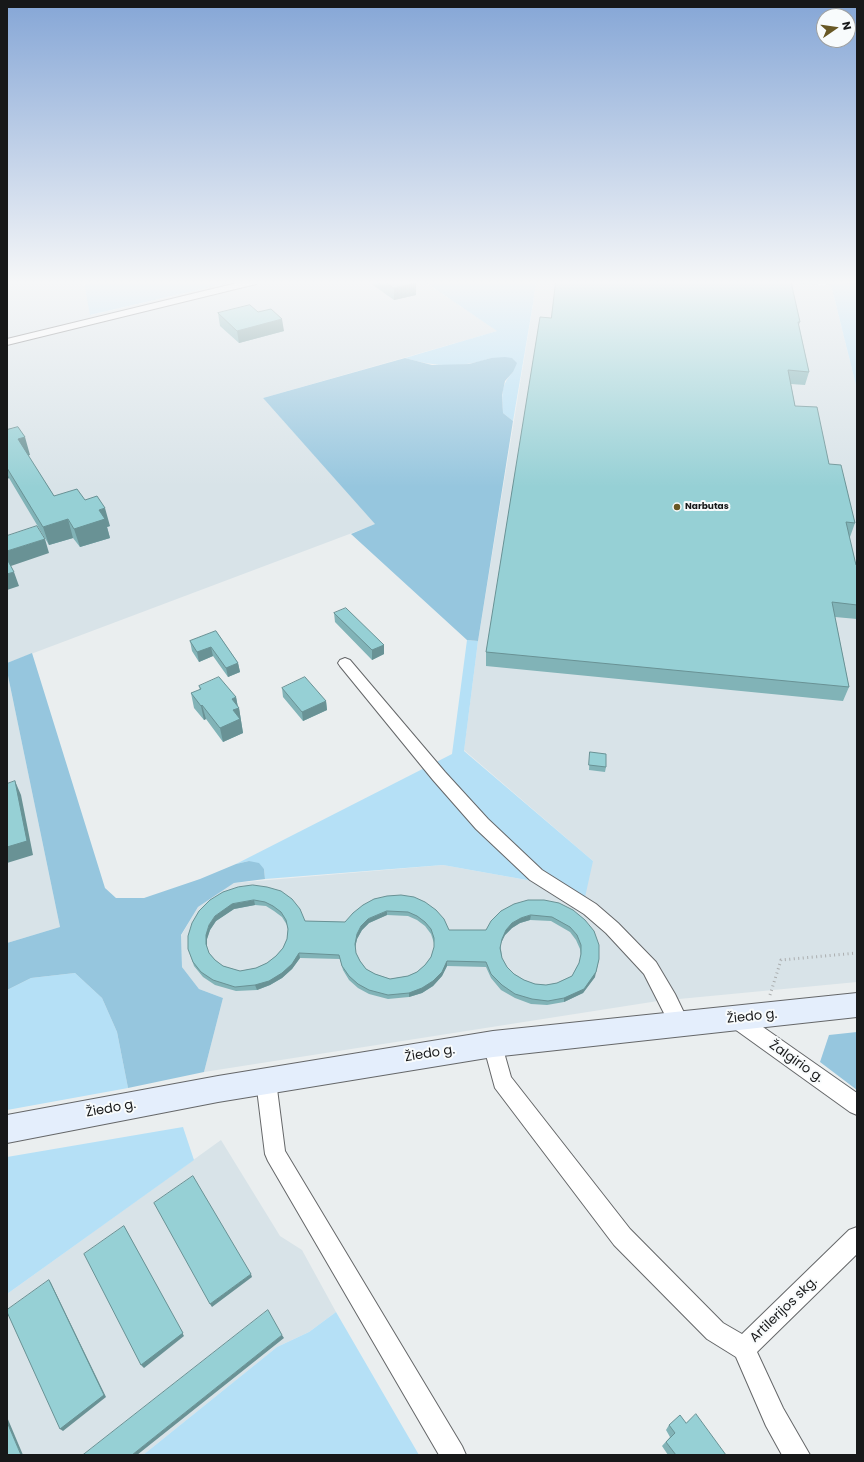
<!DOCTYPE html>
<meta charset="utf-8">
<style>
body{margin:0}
#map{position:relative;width:864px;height:1462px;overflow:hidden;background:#eaeeef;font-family:Poppins,sans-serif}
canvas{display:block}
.frame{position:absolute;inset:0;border:8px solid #171819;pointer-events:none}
.north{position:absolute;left:816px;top:8px;width:40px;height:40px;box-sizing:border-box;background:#f8fbfc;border:1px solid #9ea0a1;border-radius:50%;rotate:77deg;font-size:11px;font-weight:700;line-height:16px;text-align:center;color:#171819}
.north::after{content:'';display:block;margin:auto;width:14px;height:18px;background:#685825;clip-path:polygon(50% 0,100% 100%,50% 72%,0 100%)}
</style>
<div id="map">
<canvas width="864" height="1462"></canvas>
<div class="frame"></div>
<div class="north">N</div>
</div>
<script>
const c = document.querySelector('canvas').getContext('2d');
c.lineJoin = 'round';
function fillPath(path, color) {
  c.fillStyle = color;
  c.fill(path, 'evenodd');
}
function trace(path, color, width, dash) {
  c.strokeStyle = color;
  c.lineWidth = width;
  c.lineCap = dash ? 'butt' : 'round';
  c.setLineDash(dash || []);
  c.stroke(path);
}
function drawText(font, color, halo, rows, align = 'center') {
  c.font = font + ' Poppins,sans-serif';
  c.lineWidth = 4;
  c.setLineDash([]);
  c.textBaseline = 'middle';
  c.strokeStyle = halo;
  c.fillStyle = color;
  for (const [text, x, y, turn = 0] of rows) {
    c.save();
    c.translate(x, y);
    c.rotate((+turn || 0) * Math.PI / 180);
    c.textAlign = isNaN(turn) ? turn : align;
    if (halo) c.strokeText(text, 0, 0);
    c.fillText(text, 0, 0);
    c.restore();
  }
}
fillPath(new Path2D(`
 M7,282H84L91,315L232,282H425L498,331L263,398L376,524L7,663Z
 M536,282H777L831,285L857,389V982L658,1001L204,1072L223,998L199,989L182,967L181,936L198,907L234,883L443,865L538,882L593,861L464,750L478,641L533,304Z
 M7,671L60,927L7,943Z
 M221,1140L280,1236L302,1250L336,1312L309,1332L277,1347L143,1455H7V1294Z`), '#d8e3e8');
fillPath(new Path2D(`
 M84,282H232L90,315Z
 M425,282H536L533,304L513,421L503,413C502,394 500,386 513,372L491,358C463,368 433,367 405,358L497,331Z
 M777,282H857V389L831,285Z
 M467,640L478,641L464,751L593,861L582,911L538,882L443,865L265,879L264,869L249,861L236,864L452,754Z
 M75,973L102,998L117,1032L128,1088L7,1110V990L31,978Z
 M183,1127L194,1160L7,1294V1157Z
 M336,1312L419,1455H143L277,1347L309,1332Z`), '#b5e0f6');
fillPath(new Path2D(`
 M505,357L512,358L517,363L513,372L505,381L502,395L503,413L513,421L478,641L467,640L351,534L375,524L263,398L405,358L432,365L469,364L491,358Z
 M32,653L105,888L116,898H144L200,879L236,864L249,861L259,863L264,869L265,879L234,883L198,907L181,935L182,967L199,989L223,998L204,1072L128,1088L117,1032L102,998L75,973L31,978L7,990V943L60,927L7,671V663Z
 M857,1032V1090L820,1062L829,1035Z`), '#96c6de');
trace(new Path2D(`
 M846,282L857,283`), '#9192bb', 3.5);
const street = new Path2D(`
 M241,282H257L256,284L7,345V339Z
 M345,658L350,660L445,772L488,819L542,870L596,904L618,923L656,962L675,994L689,1023L686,1029L679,1032L672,1029L644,974L606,933L584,914L530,880L476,829L433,780L340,666L338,663L340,660Z
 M736,1010L743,1013L857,1093V1115L850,1112L729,1025L726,1019L729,1013Z
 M493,1035L500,1038L511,1077L630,1229L723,1323L742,1334L849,1230L857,1227V1254L757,1352L783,1408L810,1455H782L766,1426L736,1357L707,1339L614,1245L495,1088L483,1044L486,1038Z
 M266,1072L273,1074L276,1081L285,1151L462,1446L466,1455H439L268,1161L265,1154L256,1081L259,1074Z`);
const secondary = new Path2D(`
 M857,993V1017L493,1057L218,1102L7,1143V1115L218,1076L493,1031Z`);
trace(street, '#656769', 2);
trace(secondary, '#656769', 2);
trace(new Path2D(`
 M770,995L781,960L857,953`), '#abaeaf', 3, [1, 3.5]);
fillPath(street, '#fff');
fillPath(secondary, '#e4eefc');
fillPath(new Path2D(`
 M372,282H415L416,283V295L394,300L373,285Z
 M258,312L284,331L239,343L220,326L218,313Z
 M551,318L800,322L799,325L809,372L805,385L791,384L795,406L829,464L855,523L850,537H849L856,565H857V619L835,617L849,687L843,701L486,666V652Z
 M7,430L30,455H28L54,496L85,500L110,526L107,527L110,538L80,547L73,538L49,545L9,478L7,479Z
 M334,613L384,645V654L372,660L335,622Z
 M216,631L238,663L240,672L228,677L213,656L199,662L192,651L190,641Z
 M199,686L236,697L238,707L239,708L243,733L223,742L206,719L204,720L194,708L191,693L200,690Z
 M282,688L326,701L327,710L303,721L283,697Z
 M590,752L606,767L605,772L589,770Z
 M238,887L305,921L345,922L387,896L449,930H486L501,911L573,910L595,977L583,993L564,1002L547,1005L531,1004L515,998L501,990L491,978L486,967L447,966L442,976L433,986L422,993L409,997L388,999L369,994L358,988L349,980L343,970L340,959L300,958L292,969L282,978L270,985L257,990L236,991L215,985L203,977L194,966L190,954ZM255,905L266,906L274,911L282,917L287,925L288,930L287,939L283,948L276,956L267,963L256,968L240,971L223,966L215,960L209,953L207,948V939L210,930L216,921L234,909ZM387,915L408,916L417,920L425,926L431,934L434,943V948L431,957L425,965L417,972L408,976L390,979L375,974L366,969L360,961L356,953L355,948L357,939L362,930L369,923ZM530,920L551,921L570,932L576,940L580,949L581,958L579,963L572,976L557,983L546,985L535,984L524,980L514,974L507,967L502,958L501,949V943L505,935L512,928L520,923Z
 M686,1423L726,1455H668L662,1446L670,1437L666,1430L669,1425Z`), '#81b3b7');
fillPath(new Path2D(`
 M416,283V295L394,300V288Z
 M282,319L284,331L239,343L237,331Z
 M25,437L30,455L23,457L18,439Z
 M7,473L9,478L7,479Z
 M105,508L110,526L107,527L110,538L80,547L74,529L99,510Z
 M68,519L73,538L49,545L43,527Z
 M45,539L49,553L8,567L7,563V551Z
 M14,572L19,586L7,590V574Z
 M384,645V654L372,660V650Z
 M211,647L213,656L199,662L197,652Z
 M238,663L240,672L228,677L226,668Z
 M236,697L238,708H239L243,733L223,742L220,728L232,699Z
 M326,701L327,710L303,721L302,712Z
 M202,705L206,719L204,720L201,706Z
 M15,781L21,795L33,855L7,863V847Z
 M254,900L255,905L234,909L216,921L210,930L207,939V949L206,944V935L209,925L215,916L232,904Z
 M387,911V915L369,923L362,930L357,939L355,948V944L357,934L361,926L368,919Z
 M531,915L530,920L520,923L512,928L505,935L501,943L502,939L506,930L512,923L521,918Z
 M299,953L300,958L292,969L282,978L270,985L257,990L255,985Z
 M599,959L595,977L583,993L564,1002V998Z
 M447,961V966L442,976L433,986L422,993L409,997V993Z
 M124,1226L184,1336L144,1368L141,1365Z
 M251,1274L252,1277L212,1307L210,1304Z
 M49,1280L51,1283L106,1397L63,1431L60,1429Z
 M282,1335L284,1338L137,1455H132Z
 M7,1417L23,1455H21L7,1422Z`), '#699295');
const building = new Path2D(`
 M385,282H415L416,283L394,288Z
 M556,282H791L800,322H798L809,372L788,370L795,406L817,407L829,464L841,465L855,523L846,522L856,565H857V605L832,602L849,687L486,652L540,317L551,318Z
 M250,305L258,312L271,309L282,319L237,331L218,313Z
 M18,427L25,437L18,439L54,496L77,489L85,500L97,496L105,508L99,510L105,519L74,529L68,519L43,527L7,468V430Z
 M37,526L45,539L7,551V536Z
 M7,559L14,572L7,574Z
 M346,608L384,645L372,650L334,613Z
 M216,631L238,663L226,668L211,647L197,652L190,641Z
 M219,677L236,697L232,699L239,708L233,710L240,719L220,728L202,705L201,706L191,693L201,689L199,686Z
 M305,677L326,701L302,712L282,688Z
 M590,752L606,754V767L589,765Z
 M15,781L27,841L7,847V784Z
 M253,885L267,887L281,891L292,899L300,909L305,921L345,922L353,913L363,905L374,899L387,896L401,895L414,897L425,902L436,910L444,919L449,930H486L491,921L501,911L514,904L528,900H544L559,903L573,910L585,920L594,931L599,945V959L596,972L584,989L564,998L548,1001L532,999L515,994L502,985L491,974L486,962L447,961L442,972L433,981L422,988L409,993L388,995L369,990L358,984L349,976L342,966L339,955L299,953L292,964L282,973L269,981L255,985L235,987L213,980L201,972L193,962L188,949V936L192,923L199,911L210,900L223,892L238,887ZM254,900L265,902L273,906L281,912L286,920L288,929L287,939L283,948L276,956L267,963L256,968L240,971L223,966L215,960L209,953L206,944V935L209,925L215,916L232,904ZM387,911L408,912L417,916L425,922L431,929L434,938V947L431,957L425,965L417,972L408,976L390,979L375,974L366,969L360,961L356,953L355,944L357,934L361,926L368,919ZM531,915L552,917L570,927L577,935L581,945V954L579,963L572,976L557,983L546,985L535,984L524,980L514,974L507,967L502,958L500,948L502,939L506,930L512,923L521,918Z
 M193,1176L251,1274L210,1304L154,1203Z
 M124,1226L183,1333L141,1365L84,1254Z
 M49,1280L104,1395L60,1429L7,1312V1310Z
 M268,1310L282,1335L132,1455H83Z
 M696,1414L726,1455H676L666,1442L675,1433L669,1425L680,1415L686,1423Z
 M7,1422L21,1455H7Z`);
fillPath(building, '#96d0d5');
trace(building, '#699295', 1);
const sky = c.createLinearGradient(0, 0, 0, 487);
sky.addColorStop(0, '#85a6d6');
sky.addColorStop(0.58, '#f6f7f8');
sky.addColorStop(1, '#f6f7f800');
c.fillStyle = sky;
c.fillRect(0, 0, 864, 487);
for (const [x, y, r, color] of [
 [677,507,4,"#685825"]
]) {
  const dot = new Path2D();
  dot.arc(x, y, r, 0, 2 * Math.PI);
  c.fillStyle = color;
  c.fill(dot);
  trace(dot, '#f8fbfc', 1.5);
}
drawText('bold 9px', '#171819', '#f8fbfc', [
 ["Narbutas",685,507]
], 'left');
drawText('13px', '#171819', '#f8fbfc', [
 ["Žiedo g.",752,1017,-6],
 ["Žiedo g.",430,1054,-9],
 ["Žalgirio g.",796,1062,35],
 ["Žiedo g.",111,1109,-10],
 ["Artilerijos skg.",784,1310,-44]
]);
</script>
